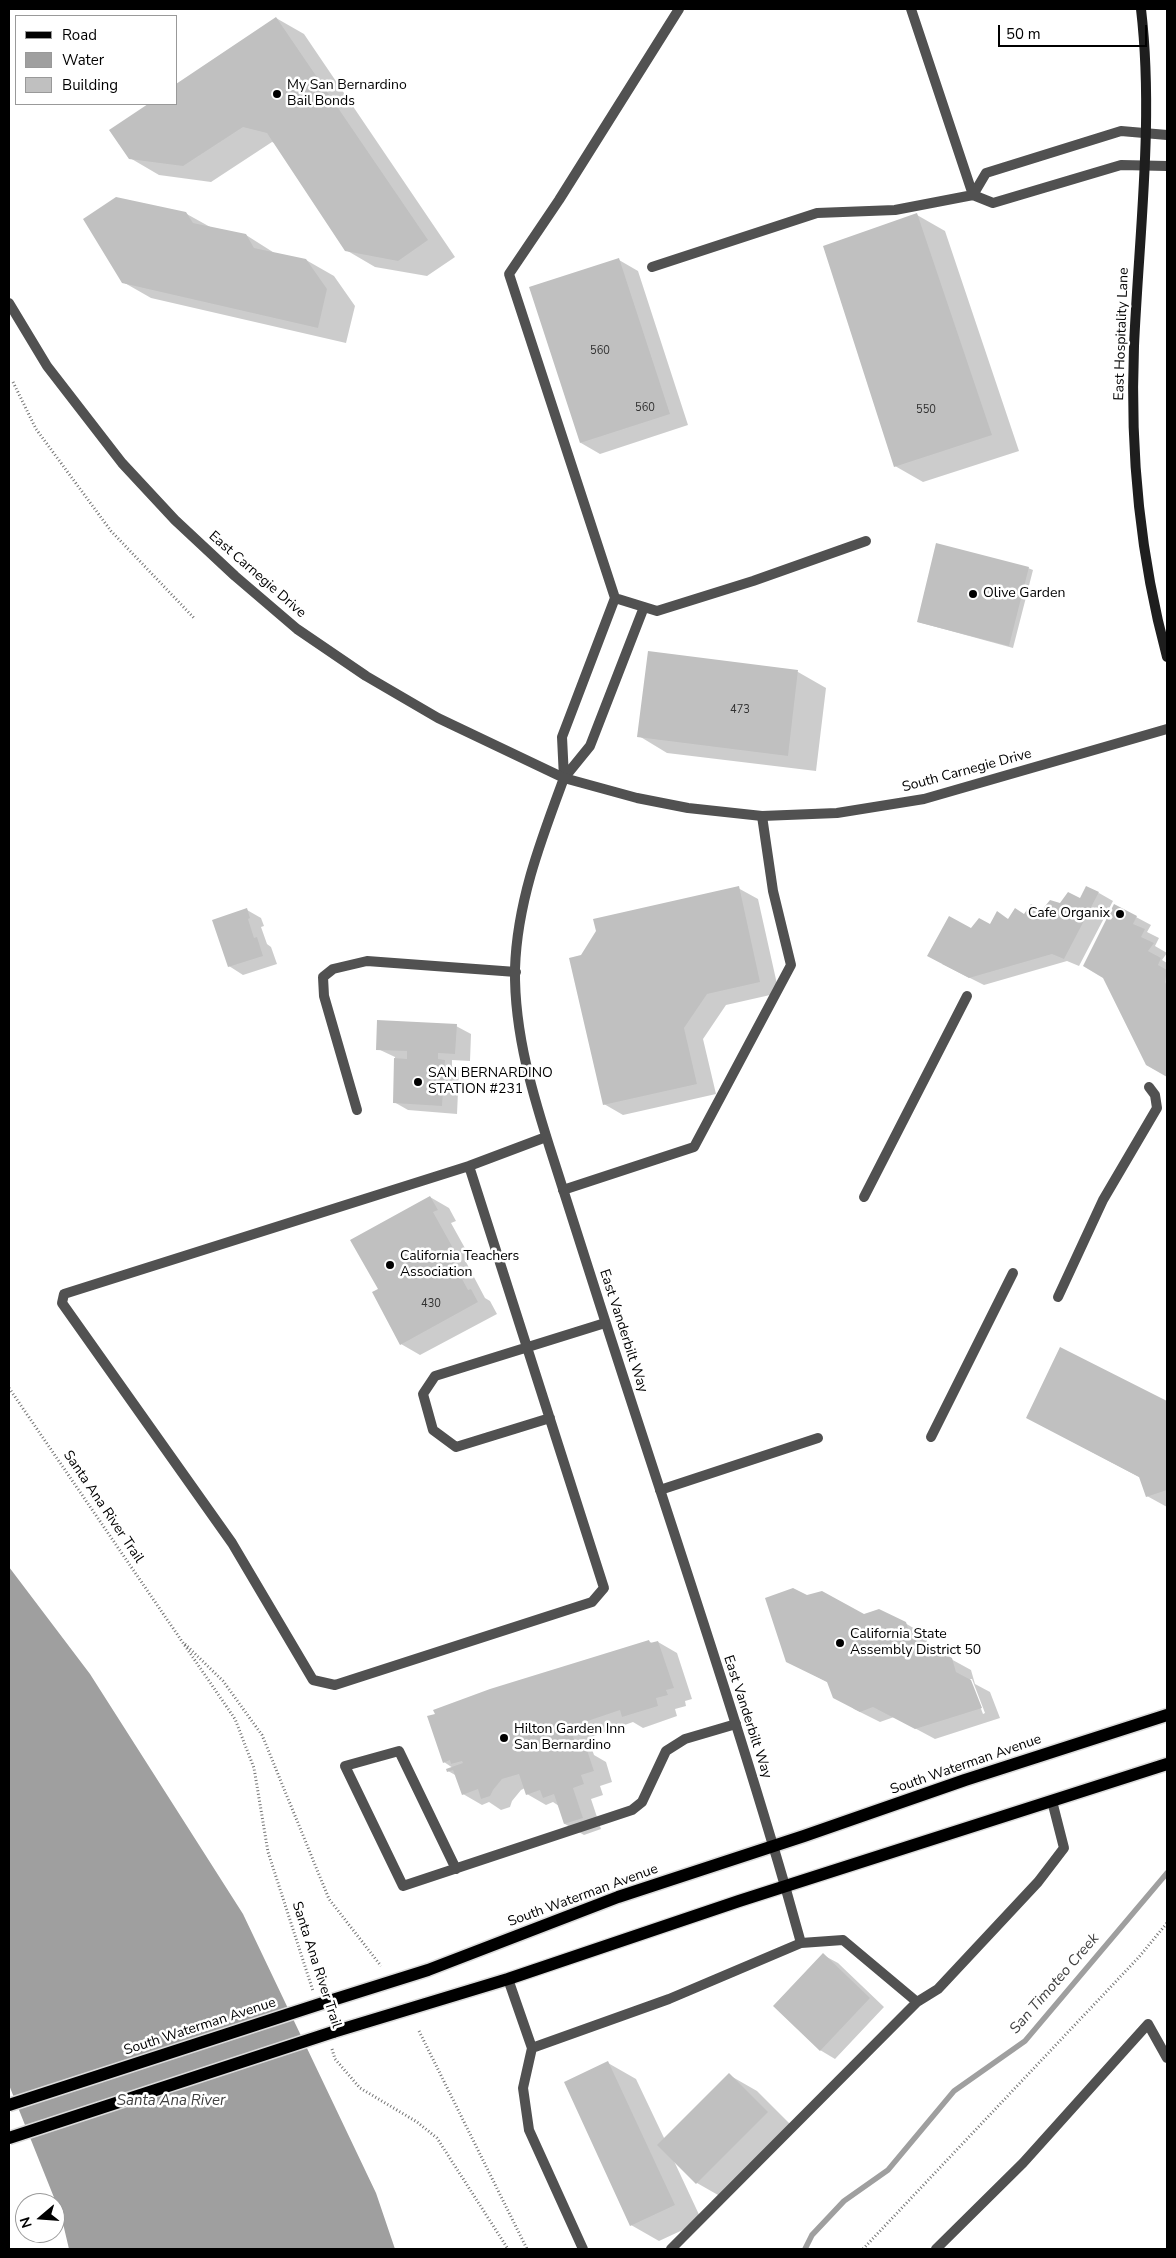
<!DOCTYPE html>
<style>
body{margin:0}
#map{position:relative;width:1176px;height:2258px;overflow:hidden;background:#fff;font-family:"Nunito Sans",sans-serif}
canvas{display:block}
.frame{position:absolute;inset:0;border:10px solid #000;pointer-events:none}
.legend{position:absolute;left:15px;top:15px;width:162px;height:90px;box-sizing:border-box;background:#fff;border:1px solid #999;margin:0;padding:6px 9px;list-style:none;font-size:15px;color:#000}
.legend li{display:flex;align-items:center;gap:10px;height:25px}
.legend b{width:25px;border:1px solid #999}
.north{position:absolute;left:15px;top:2193px;width:50px;height:50px;box-sizing:border-box;background:#fff;border:1px solid #999;border-radius:50%;rotate:252deg;font-size:14px;font-weight:700;line-height:20px;text-align:center;color:#000}
.north::after{content:'';display:block;margin:auto;width:18px;height:22px;background:#000;clip-path:polygon(50% 0,100% 100%,50% 72%,0 100%)}
.scale{position:absolute;left:998px;top:25px;width:149px;height:22px;box-sizing:border-box;border:2px solid #000;border-top:0;padding-left:6px;font-size:15px;line-height:18px;white-space:nowrap;color:#000;-webkit-text-stroke:4px #fff;paint-order:stroke}
</style>
<div id="map">
<canvas width="1176" height="2258"></canvas>
<div class="frame"></div>
<ul class="legend">
<li><b style="height:6px;background:#000"></b>Road</li>
<li><b style="height:14px;background:#9f9f9f"></b>Water</li>
<li><b style="height:14px;background:#c0c0c0"></b>Building</li>
</ul>
<div class="north">N</div>
<div class="scale">50 m</div>
</div>
<script>
const c = document.querySelector('canvas').getContext('2d');
c.lineJoin = 'round';
function fillPath(path, color) {
  c.fillStyle = color;
  c.fill(path, 'evenodd');
}
function trace(path, color, width, dash) {
  c.strokeStyle = color;
  c.lineWidth = width;
  c.lineCap = dash ? 'butt' : 'round';
  c.setLineDash(dash || []);
  c.stroke(path);
}
function drawText(font, color, halo, rows, align = 'center') {
  c.font = font + ' "Nunito Sans",sans-serif';
  c.lineWidth = 5;
  c.setLineDash([]);
  c.textBaseline = 'middle';
  c.strokeStyle = halo;
  c.fillStyle = color;
  for (const [text, x, y, turn = 0] of rows) {
    c.save();
    c.translate(x, y);
    c.rotate((+turn || 0) * Math.PI / 180);
    c.textAlign = isNaN(turn) ? turn : align;
    if (halo) c.strokeText(text, 0, 0);
    c.fillText(text, 0, 0);
    c.restore();
  }
}
fillPath(new Path2D(`
 M9,1567L90,1674L243,1914L376,2193L395,2249H69L61,2215L9,2085Z`), '#9f9f9f');
fillPath(new Path2D(`
 M276,18L304,34L455,257L427,276L375,267L346,250L275,143L272,142L211,182L159,175L130,158L111,130L150,104H176Z
 M185,213L212,228L246,235L276,254L306,260L334,276L355,306L346,343L151,298L123,282Z
 M917,215L945,231L1019,451L923,482L895,466Z
 M619,260L638,271L688,425L600,454L581,443Z
 M1028,568L1033,570L1013,648L918,622Z
 M649,653L798,672L826,688L816,771L667,753L639,736Z
 M738,888L758,899L779,993L726,1005L703,1039L716,1094L623,1115L604,1104Z
 M1099,893L1113,901L1079,966L1067,961L984,985L942,964L972,930L1043,912Z
 M247,910L261,918L264,926L261,927L267,944L271,947L277,964L243,975L229,966Z
 M1136,917L1151,925L1147,932L1159,938L1155,946L1167,953L1162,960L1167,963V1076L1147,1065L1104,977Z
 M456,1026L471,1034L470,1061L452,1060V1066L459,1070L457,1114L408,1110L394,1102L395,1057L378,1049Z
 M430,1197L449,1208L456,1221L451,1223L471,1259L466,1262L485,1298L490,1301L497,1314L420,1355L401,1344L379,1290Z
 M1061,1349L1167,1402V1507L1147,1496L1141,1478L1028,1418Z
 M807,1597L864,1615L905,1623L925,1635L929,1647L971,1670L975,1684L990,1692L1000,1718L935,1739L894,1717L880,1722L854,1709L829,1683L787,1661ZM970,1679H972L985,1713L983,1714Z
 M649,1641L653,1644L658,1642L677,1653L692,1699L685,1701L686,1706L675,1709L677,1716L643,1728L633,1722L588,1738L594,1755L606,1762L612,1782L600,1786L603,1795L591,1799L601,1829L584,1835L565,1824L559,1806L553,1802L546,1805L527,1794L525,1788L521,1790L512,1801L510,1807L501,1810L489,1802L482,1805L463,1794L457,1776L448,1771L453,1768L444,1762L435,1711Z
 M823,1955L838,1963L884,2007L835,2059L820,2050Z
 M608,2063L636,2079L665,2140L729,2075L757,2091L795,2129L725,2199L697,2183L674,2161L702,2221L659,2241L631,2225Z`), '#0003');
trace(new Path2D(`
 M805,2249L812,2235L844,2201L888,2170L954,2091L1025,2041L1167,1873`), '#9f9f9f', 5.5);
fillPath(new Path2D(`
 M276,17L428,240L398,261L345,251L267,133L243,127L183,166L129,159L109,130L148,104H176V84Z
 M116,197L186,212L193,223L246,234L254,248L306,259L327,289L318,328L122,283L83,219Z
 M917,213L992,435L894,467L823,246Z
 M619,258L670,414L580,443L529,287Z
 M936,543L1029,567L1009,646L917,622Z
 M648,651L798,670L788,756L637,737Z
 M739,886L760,982L707,994L684,1028L697,1084L603,1105L569,958L581,955L596,931L593,919Z
 M1086,886L1099,892L1064,959L1052,954L969,978L927,956L949,916L971,928L979,918L990,924L997,911L1008,919L1015,908L1024,914L1031,904L1042,910L1050,900L1060,903L1068,892L1080,898Z
 M1114,904L1137,916L1133,924L1145,929L1141,937L1154,943L1148,951L1161,958L1158,965L1167,970L1165,982L1167,986V1077L1146,1065L1103,978L1083,966Z
 M247,908L250,918L248,919L254,938L257,937L263,956L228,967L212,920Z
 M377,1020L457,1024L455,1054L438,1053V1059L445,1060L442,1106L393,1103L394,1058L407,1059V1051L376,1050Z
 M430,1196L438,1210L433,1212L453,1248L447,1251L468,1290L471,1289L478,1302L400,1345L372,1292L378,1289L350,1240Z
 M1060,1347L1167,1401V1490L1146,1497L1139,1477L1026,1418Z
 M793,1588L807,1595L822,1591L864,1614L879,1609L906,1622L910,1635L952,1658L956,1672L971,1680L982,1708L915,1729L873,1707L860,1712L833,1698L827,1682L786,1662L765,1598Z
 M649,1640L650,1643L658,1641L674,1688L666,1690L668,1695L656,1698L658,1706L622,1717L620,1710L570,1727L578,1752L587,1750L594,1771L581,1775L584,1784L573,1788L583,1818L564,1824L554,1794L543,1798L540,1790L526,1795L519,1774L502,1779L493,1790L490,1796L481,1799L478,1789L462,1795L453,1770L447,1772L446,1769L463,1763L462,1761L451,1764L450,1760L443,1763L427,1716L435,1714L433,1710L490,1689Z
 M823,1953L870,1998L820,2051L773,2006Z
 M608,2061L675,2205L630,2226L564,2082Z
 M729,2073L768,2112L696,2184L657,2145Z`), '#c0c0c0');
const primary = new Path2D(`
 M323,2003L428,1970L618,1897L804,1836L965,1780L1167,1715
 M333,2032L508,1979L739,1901L1167,1764`);
trace(primary, '#dbdbdb', 15);
trace(new Path2D(`
 M13,382L36,429L111,531L195,619
 M9,1388L235,1719L254,1768L268,1852L313,1991
 M185,1644L223,1681L262,1735L329,1899L381,1966
 M419,2031L527,2249
 M332,2049L335,2059L360,2088L417,2122L437,2138L508,2249
 M863,2249L1139,1957L1167,1923`), '#737373', 3, [1, 2.5]);
trace(new Path2D(`
 M679,9L559,200L509,274L615,598L657,611L753,581L866,541
 M911,9L973,195
 M973,195L986,173L1121,131L1167,135
 M652,267L817,213L895,210L973,195L993,203L1121,165L1167,166
 M564,778L590,746L644,607
 M564,778L562,737L615,598
 M357,1110L324,996L323,977L333,969L367,961L516,972
 M469,1166L604,1588L592,1602L335,1685L313,1680L232,1543L62,1303L64,1294L469,1166L546,1137
 M563,1190L694,1147L791,965L773,891L762,816
 M864,1197L967,996
 M1058,1297L1103,1200L1157,1108L1155,1095L1149,1087
 M550,1418L456,1447L433,1430L423,1394L435,1376L605,1323
 M931,1437L1013,1273
 M660,1490L818,1438
 M456,1869L399,1751L345,1766L403,1886L632,1810L642,1802L666,1751L685,1739L736,1724
 M785,1886L801,1943
 M508,1979L532,2048
 M917,2002L938,1989L1038,1882L1064,1848L1052,1801
 M583,2249L529,2130L523,2088L532,2048L669,1999L801,1943L843,1940L917,2002L671,2249
 M936,2249L1023,2163L1148,2024L1167,2058`), '#515151', 10);
trace(new Path2D(`
 M9,303L47,366L122,463L175,520L235,576L297,629L366,676L438,718L564,778L637,798L688,808L762,816L837,813L924,799L1167,729
 M564,778C541,840 517,902 515,969C514,1035 534,1099 554,1161C567,1202 580,1243 593,1283C657,1484 726,1684 785,1886`), '#515151', 10);
trace(new Path2D(`
 M1141,9C1154,120 1139,234 1134,346C1130,449 1140,557 1167,657`), '#1e1e1e', 10);
trace(primary, '#000', 12);
const primaryBridge = new Path2D(`
 M9,2105L323,2003
 M9,2138L333,2032`);
trace(primaryBridge, '#dbdbdb', 15, []);
trace(primaryBridge, '#000', 12);
for (const [x, y, r, color] of [
 [277,94,5,"#000"],
 [973,594,5,"#000"],
 [1120,914,5,"#000"],
 [418,1082,5,"#000"],
 [390,1265,5,"#000"],
 [840,1643,5,"#000"],
 [504,1738,5,"#000"]
]) {
  const dot = new Path2D();
  dot.arc(x, y, r, 0, 2 * Math.PI);
  c.fillStyle = color;
  c.fill(dot);
  trace(dot, '#fff', 2);
}
drawText('11px', '#303030', null, [
 ["560",600,351],
 ["560",645,408],
 ["550",926,410],
 ["473",740,710],
 ["430",431,1304]
]);
drawText('14px', '#000', '#fff', [
 ["My San Bernardino",287,86],
 ["Bail Bonds",287,102],
 ["Olive Garden",983,594],
 ["Cafe Organix",1110,914,"right"],
 ["SAN BERNARDINO",428,1074],
 ["STATION #231",428,1090],
 ["California Teachers",400,1257],
 ["Association",400,1273],
 ["California State",850,1635],
 ["Assembly District 50",850,1651],
 ["Hilton Garden Inn",514,1730],
 ["San Bernardino",514,1746]
], 'left');
drawText('14px', '#000', '#fff', [
 ["East Hospitality Lane",1122,334,-88],
 ["East Carnegie Drive",257,575,41],
 ["South Carnegie Drive",967,771,-15],
 ["East Vanderbilt Way",623,1331,72],
 ["Santa Ana River Trail",103,1507,56],
 ["East Vanderbilt Way",747,1717,72],
 ["South Waterman Avenue",966,1765,-19],
 ["South Waterman Avenue",583,1896,-20],
 ["Santa Ana River Trail",316,1965,72],
 ["South Waterman Avenue",200,2027,-18]
]);
drawText('italic 15px', '#404040', '#fff', [
 ["San Timoteo Creek",1055,1984,-49],
 ["Santa Ana River",171,2101]
]);
</script>
